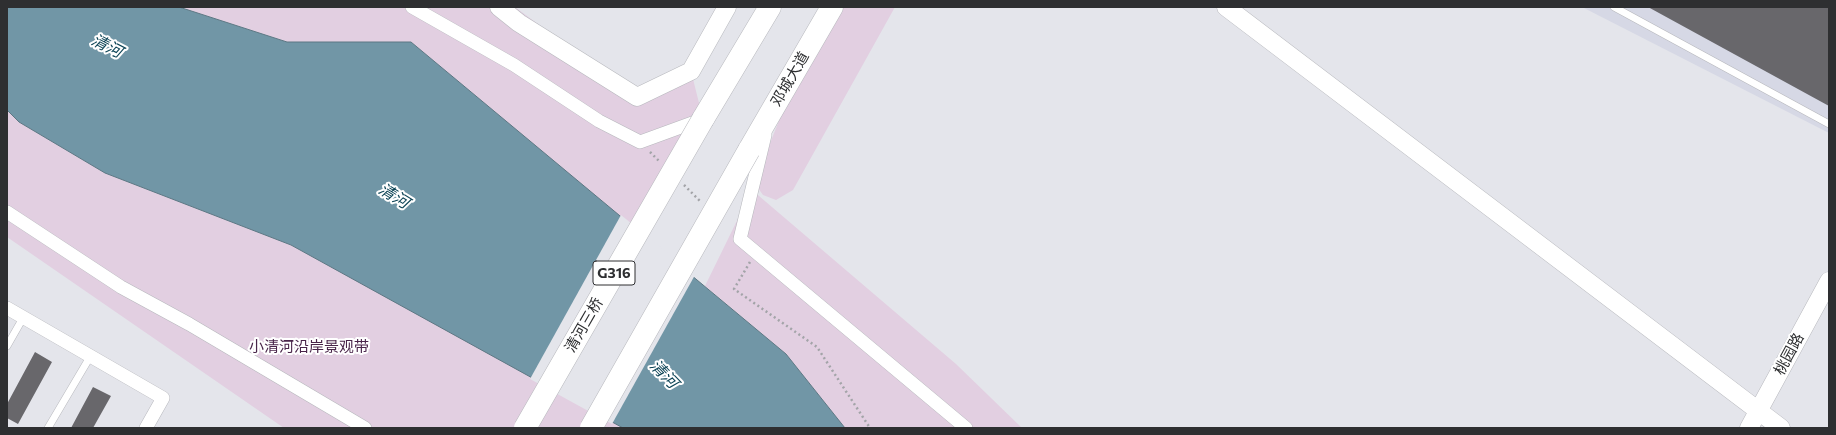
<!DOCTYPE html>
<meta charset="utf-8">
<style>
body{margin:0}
#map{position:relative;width:1836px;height:435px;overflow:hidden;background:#e4e5eb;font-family:Commissioner,sans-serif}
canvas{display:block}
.frame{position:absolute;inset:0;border:8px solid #2e2f31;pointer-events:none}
</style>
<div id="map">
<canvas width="1836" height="435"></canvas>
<div class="frame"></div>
</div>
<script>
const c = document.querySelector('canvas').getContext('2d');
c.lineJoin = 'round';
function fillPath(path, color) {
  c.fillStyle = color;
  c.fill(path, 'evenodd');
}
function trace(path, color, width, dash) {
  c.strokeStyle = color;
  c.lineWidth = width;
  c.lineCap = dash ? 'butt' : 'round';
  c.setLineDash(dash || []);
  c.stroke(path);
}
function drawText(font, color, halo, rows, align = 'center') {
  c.font = font + ' Commissioner,"Noto Sans SC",sans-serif';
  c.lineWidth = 4;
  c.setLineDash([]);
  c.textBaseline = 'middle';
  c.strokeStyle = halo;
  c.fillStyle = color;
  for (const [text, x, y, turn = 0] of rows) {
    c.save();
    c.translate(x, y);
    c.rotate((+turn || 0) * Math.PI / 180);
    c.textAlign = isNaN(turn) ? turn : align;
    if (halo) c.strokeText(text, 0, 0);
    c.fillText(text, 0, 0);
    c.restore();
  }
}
fillPath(new Path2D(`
 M1582,7H1829V133Z`), '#d6d8e5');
fillPath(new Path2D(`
 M179,7H515L636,97L691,71L703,119L638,232L411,42H287Z
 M842,7H895L793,190L776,200L763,195L758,188L763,161L786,103Z
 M7,110L19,122L105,173L291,245L491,352L625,428H284L7,237Z
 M752,190L956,364L1022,428H845L786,354L705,286Z`), '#e2cfe1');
const water = new Path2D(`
 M7,7H179L287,42H411L786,354L845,428H623L291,245L105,173L19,122L7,110Z`);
fillPath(water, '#7196a6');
trace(water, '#5d7783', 1);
fillPath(new Path2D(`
 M621,215L695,275L612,424L530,379Z`), '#e4e5eb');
fillPath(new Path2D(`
 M1648,7H1829V106Z
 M35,352L52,362L18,424L7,418V404Z
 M93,387L111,396L93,428H71Z`), '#68676b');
const lane = new Path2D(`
 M1614,7L1829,124
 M7,346L23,318
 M48,428L90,357`);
const street = new Path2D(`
 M412,7L514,65L599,121L640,142L703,119
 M765,135L740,239L966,428
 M7,212L121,287L189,324L365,428
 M7,308L163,398L146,428`);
const secondary = new Path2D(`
 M499,7L519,23L637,97L691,71L727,7
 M1226,7L1781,428
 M1749,428L1829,281`);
const highway = new Path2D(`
 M703,119L770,7
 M749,150L832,7`);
trace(lane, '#b7b8bd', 8);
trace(street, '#b7b8bd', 14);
trace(secondary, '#b7b8bd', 19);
trace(highway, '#b7b8bd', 23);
trace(new Path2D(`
 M650,152L660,162
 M684,185L700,201
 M750,262L734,289L817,347L870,428`), '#a3a4a8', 2.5, [2, 3]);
trace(lane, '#fff', 7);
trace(street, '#fff', 13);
trace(secondary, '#fff', 18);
trace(highway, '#fff', 22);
const highwayBridge = new Path2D(`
 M525,428L703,119
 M591,428L749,150`);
trace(highwayBridge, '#b7b8bd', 23, []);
trace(highwayBridge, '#fff', 22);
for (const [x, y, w] of [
 [614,273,42]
]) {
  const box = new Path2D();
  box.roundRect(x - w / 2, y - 12, w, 24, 3);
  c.fillStyle = '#fff';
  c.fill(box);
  trace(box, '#2e2f31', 1);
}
drawText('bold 14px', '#2e2f31', null, [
 ["G316",614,273]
]);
drawText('15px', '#2e2f31', '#fff', [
 ["邓城大道",790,79,-60],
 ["清河三桥",584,325,-60],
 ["桃园路",1789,354,-62]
]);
drawText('15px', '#49254a', '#fff', [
 ["小清河沿岸景观带",309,347]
]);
drawText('italic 16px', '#0d4456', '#fff', [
 ["清河",107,46,27],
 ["清河",394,196,32],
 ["清河",664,374,46]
]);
</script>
